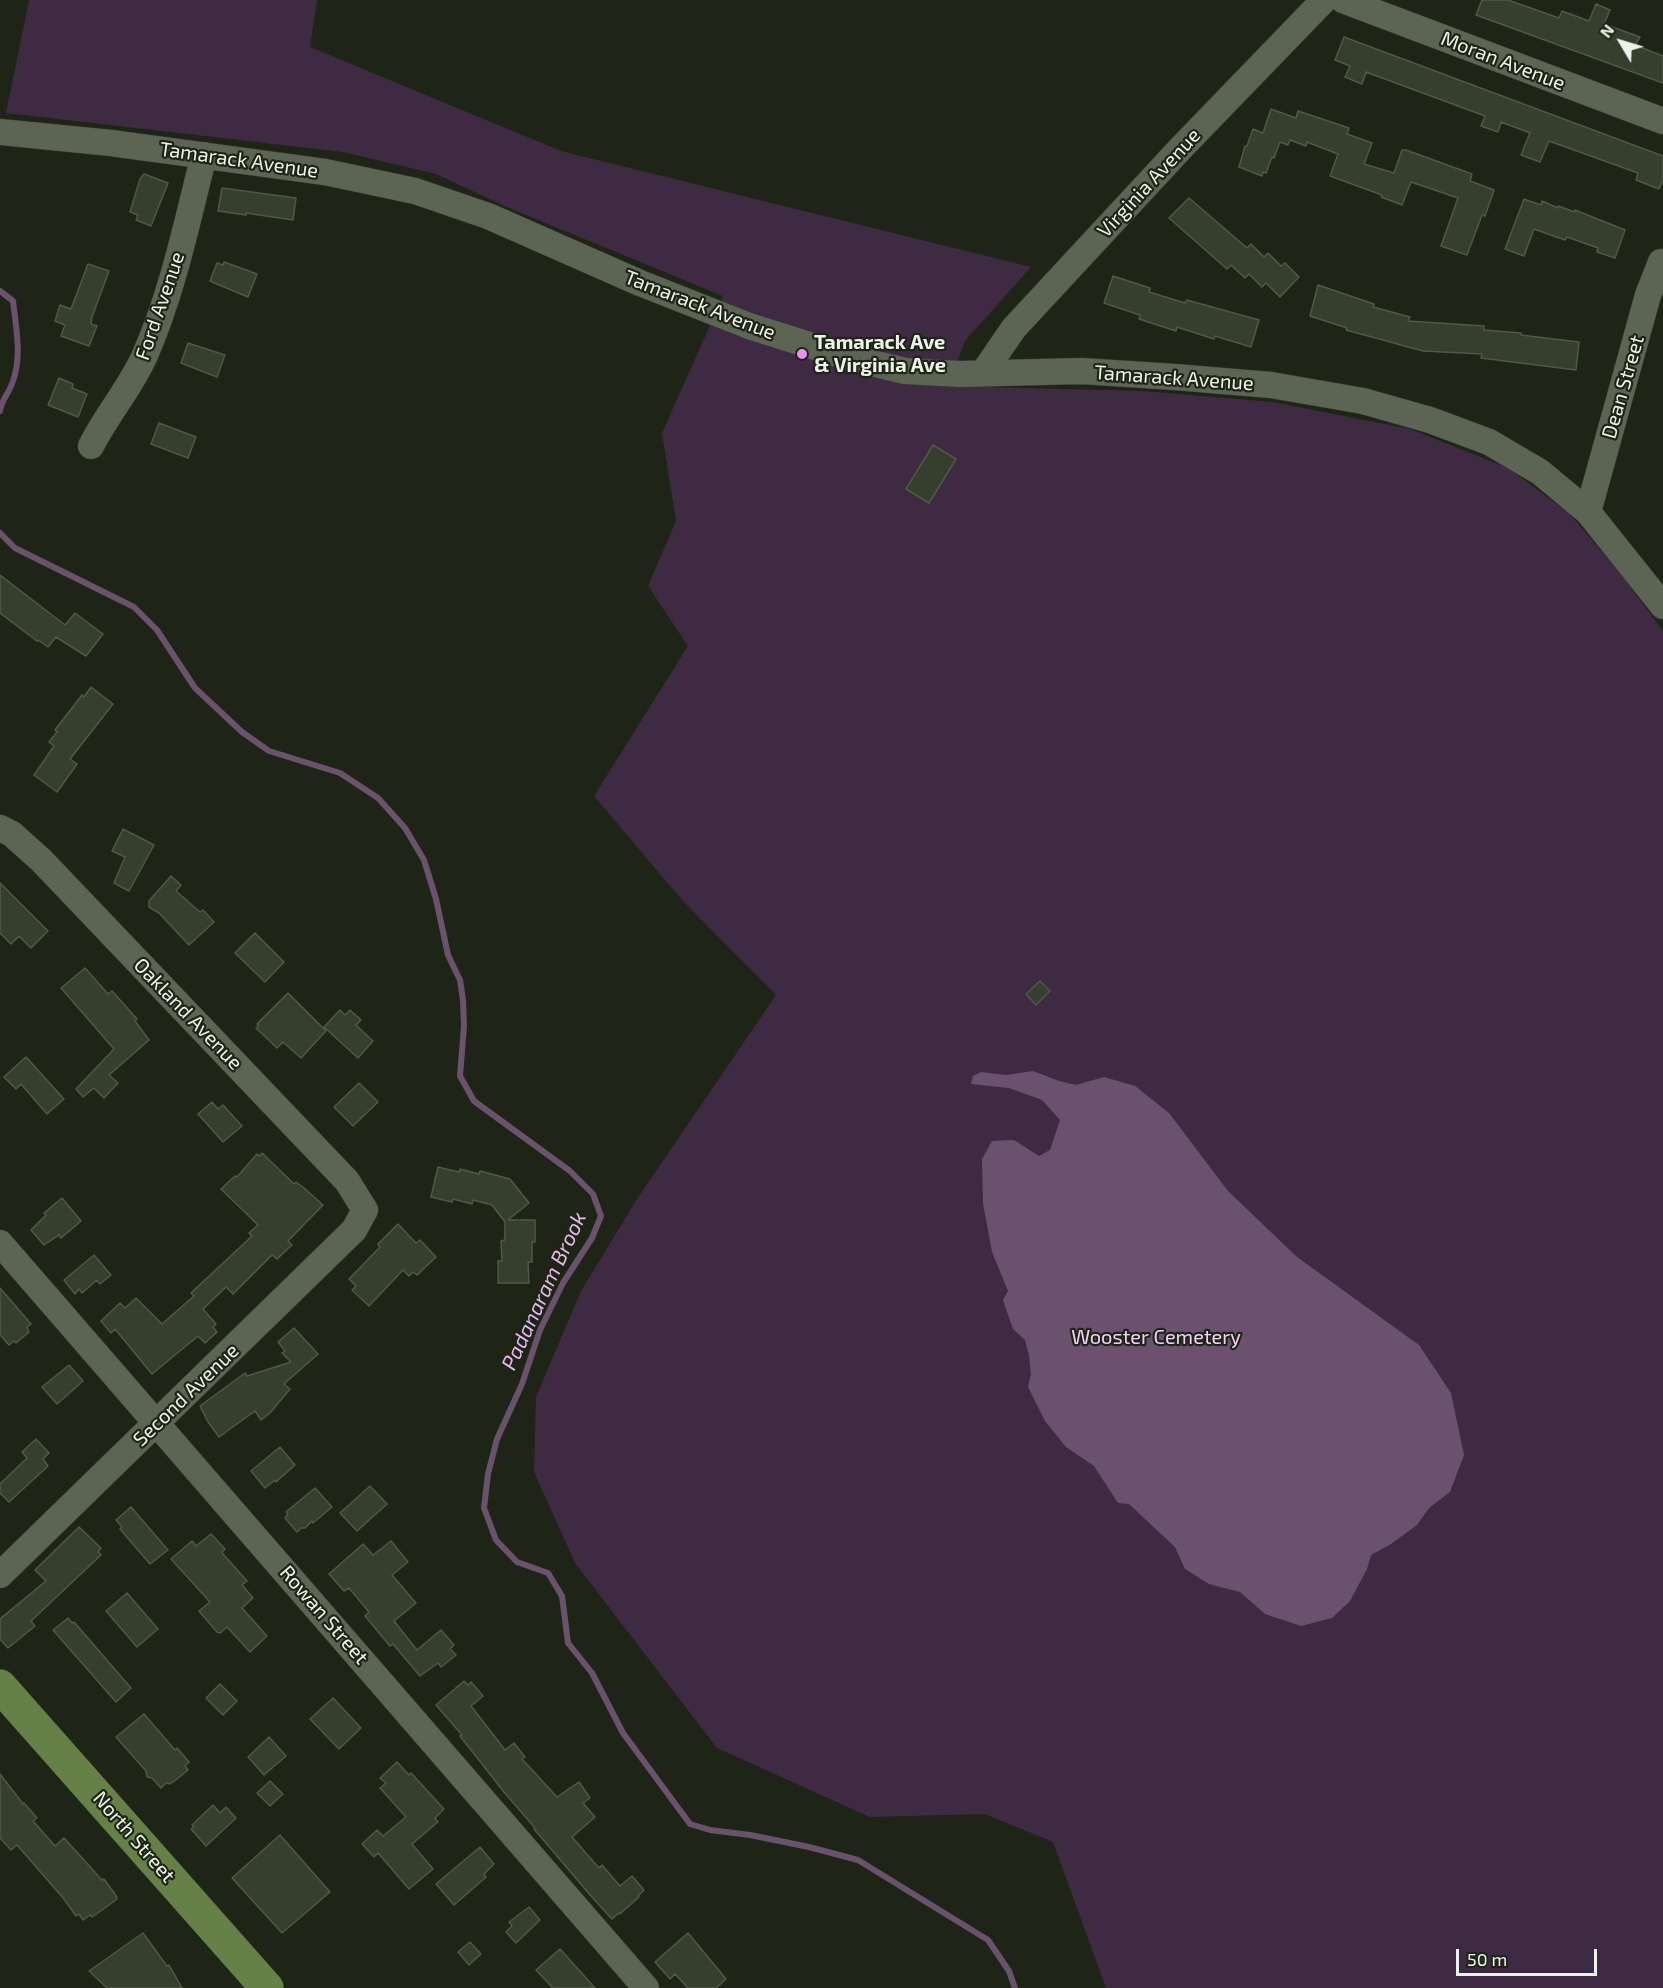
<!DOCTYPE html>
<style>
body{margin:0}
#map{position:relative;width:1663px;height:1988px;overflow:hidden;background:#1e2516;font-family:"Exo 2",sans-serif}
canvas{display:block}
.north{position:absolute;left:1591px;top:12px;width:60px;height:60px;-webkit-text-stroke:4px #1e2516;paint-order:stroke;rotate:308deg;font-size:16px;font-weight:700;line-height:24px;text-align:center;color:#edf3e9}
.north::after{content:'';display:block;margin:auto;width:21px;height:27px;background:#edf3e9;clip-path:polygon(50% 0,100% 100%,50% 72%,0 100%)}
.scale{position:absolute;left:1456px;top:1949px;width:141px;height:27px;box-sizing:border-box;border:3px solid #edf3e9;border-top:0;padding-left:8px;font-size:18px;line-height:21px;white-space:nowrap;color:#edf3e9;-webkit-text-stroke:4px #1e2516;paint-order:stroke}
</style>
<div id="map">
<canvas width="1663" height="1988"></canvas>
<div class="north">N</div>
<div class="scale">50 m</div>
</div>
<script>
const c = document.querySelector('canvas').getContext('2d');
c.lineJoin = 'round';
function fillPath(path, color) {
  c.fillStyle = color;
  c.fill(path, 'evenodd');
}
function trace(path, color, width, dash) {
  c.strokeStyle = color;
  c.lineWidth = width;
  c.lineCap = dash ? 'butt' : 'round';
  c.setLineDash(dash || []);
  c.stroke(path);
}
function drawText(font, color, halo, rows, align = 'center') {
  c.font = font + ' "Exo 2",sans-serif';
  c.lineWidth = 4.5;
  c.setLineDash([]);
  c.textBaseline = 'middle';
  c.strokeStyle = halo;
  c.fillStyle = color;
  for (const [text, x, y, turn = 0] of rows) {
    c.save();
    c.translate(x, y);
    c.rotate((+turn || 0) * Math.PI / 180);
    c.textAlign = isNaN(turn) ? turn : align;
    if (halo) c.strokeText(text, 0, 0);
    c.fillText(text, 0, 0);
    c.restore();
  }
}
fillPath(new Path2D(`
 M29,0H317L310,47L561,151L1031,267L965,341L948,386L1143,391L1273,402L1410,429L1508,468L1569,513L1620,573L1663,631V1988H1106L1053,1842L985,1814L870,1817L717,1748L575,1563L534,1472L536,1397L581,1291L637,1199L776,995L682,900L594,796L688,646L648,586L676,521L662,433L723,296L509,208L436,174L343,152L6,113Z`), '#3f2a43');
fillPath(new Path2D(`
 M1033,1071L1059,1081L1076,1085L1104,1077L1135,1086L1169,1113L1228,1191L1297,1257L1419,1345L1451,1393L1464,1455L1450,1492L1429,1508L1417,1525L1391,1544L1371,1555L1367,1569L1350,1601L1332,1618L1301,1626L1265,1614L1240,1592L1209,1584L1185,1569L1175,1547L1129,1504L1118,1503L1094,1466L1066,1447L1045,1421L1028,1387L1031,1374L1029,1355L1025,1340L1013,1329L1003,1300L1008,1291L992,1252L983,1203L982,1159L992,1141L1014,1140L1039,1156L1050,1150L1060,1120L1042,1100L1009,1088L971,1084L973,1076L981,1072L1006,1075Z`), '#6a526e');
trace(new Path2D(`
 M0,291L13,301C16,327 22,356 13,381C10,392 1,400 0,411
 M0,533L15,548L134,607L157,630L195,688L242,732L269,751L340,773L378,798L405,828L424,860L436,899L448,955L460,980L463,1000L464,1026L460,1076L474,1101L570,1171L593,1194L601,1216L592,1238L563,1283L540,1330L522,1384L497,1439L488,1474L484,1508L496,1540L517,1562L548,1573L562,1596L568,1643L592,1673L623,1733L690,1824L710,1830L750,1835L809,1847L858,1860L988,1940L1009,1971L1015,1988`), '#6a526e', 6);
const building = new Path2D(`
 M1482,0H1508L1559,18L1562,11L1589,21L1596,4L1610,10L1604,24L1640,37L1635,45L1663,56V83L1476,15Z
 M1344,37L1663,156V180L1659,189L1636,180L1638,173L1549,141L1540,162L1521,155L1530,133L1501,122L1498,132L1481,126L1485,116L1366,72L1362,84L1345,77L1350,66L1335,60Z
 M1271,109L1296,118L1298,111L1349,128L1347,134L1372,143L1364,164L1394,173L1402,150H1406L1472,174L1470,181L1494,190L1485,216L1482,215L1467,255L1441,246L1458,198L1411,182L1402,205L1381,197L1382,195L1330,176L1338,154L1307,142L1306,146L1290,140L1288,145L1280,142L1274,158L1272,157L1266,173L1263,172L1262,176L1239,167L1245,146H1247L1253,129L1263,133Z
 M144,174L168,183L151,226L136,220L138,215L130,212L140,179Z
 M222,188L296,198L293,220L246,213V215L218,211Z
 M1189,198L1247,248L1251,244L1264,257L1268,253L1281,266L1285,263L1299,277L1280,297L1266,283L1262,287L1249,274L1245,278L1231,265L1227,269L1169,218Z
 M1524,199L1541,205L1542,201L1558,208V206L1575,212V210L1625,230L1615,258L1597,252L1598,248L1567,237L1565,240L1534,229L1524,256L1505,249Z
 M224,262L257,274L248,297L210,281L217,263L223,265Z
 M88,264L109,271L92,317L91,324L97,326L89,346L61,336L65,325L55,321L60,305L71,309Z
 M1113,276L1150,288L1149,292L1185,303L1187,300L1259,320L1251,347L1215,336L1214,339L1177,327L1176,331L1139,319L1140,315L1104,303Z
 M1318,285L1374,304L1373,307L1410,317L1408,321L1484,326V330L1521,333V335L1579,342L1576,370L1481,358L1482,354L1423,351L1346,330L1347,328L1310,316Z
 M188,343L225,355L217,377L181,363Z
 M59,378L73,384L72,388L87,394L78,417L48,405Z
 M159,423L196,437L188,458L151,444Z
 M933,445L956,459L929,503L906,489Z
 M0,575L65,625L75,613L103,634L86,656L56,637L48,647L38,640L37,641L0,613Z
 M91,687L113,704L70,759L77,764L57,792L34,775L54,746L49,742L57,732L55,730L82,695L84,697Z
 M123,829L154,845L129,891L114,883L125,857L112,851Z
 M171,876L181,885L176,891L200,912L203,910L214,922L189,945L159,913L149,907V901Z
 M0,883L48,931L31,948L19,936L11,944L0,933Z
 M255,933L284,962L265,982L235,953Z
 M85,968L108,994L112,991L137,1019L135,1021L149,1040L109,1075L118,1083L104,1098L94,1088L83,1097L76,1089L114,1049L61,988Z
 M1040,981L1050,991L1036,1005L1026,994Z
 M288,993L326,1031L301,1058L283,1042L277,1048L256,1028L259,1025L257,1024Z
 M340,1010L345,1015L350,1010L361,1020L356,1025L373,1041L358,1058L324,1027Z
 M26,1057L64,1099L47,1114L21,1084L16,1089L4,1077Z
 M359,1083L378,1102L353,1126L334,1107Z
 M212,1102L218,1109L223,1105L242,1126L223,1142L198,1114Z
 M262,1153L294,1184L296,1182L304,1188L323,1205L288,1241L292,1245L277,1259L272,1255L233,1294L226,1287L203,1309L216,1324L213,1327L217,1332L205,1343L198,1336L152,1374L115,1329L111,1333L101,1321L120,1303L125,1308L136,1298L162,1324L194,1296L191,1293L252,1236L249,1233L258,1225L221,1189L235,1176L237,1177L257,1154L259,1156Z
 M438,1167L459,1172L460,1169L479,1174L480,1171L510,1179L529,1203L508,1220H535V1242H532V1262H528L529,1283H498V1261H502L501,1241L505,1240V1222L492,1205L473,1200L472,1204L453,1199L452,1202L431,1197Z
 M62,1198L81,1221L61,1238L59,1235L44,1245L31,1230L46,1215L44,1213Z
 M398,1224L416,1243L420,1240L436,1257L417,1275L413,1272L409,1276L403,1270L369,1306L352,1290L356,1286L349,1279L380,1247L378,1244Z
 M94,1255L111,1275L100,1284L97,1280L82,1293L79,1289L75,1294L64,1280Z
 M0,1288L31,1324L27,1327L29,1332L16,1343L14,1341L9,1345L0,1335Z
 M294,1328L318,1354L284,1384L290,1389L270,1413L261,1420L255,1411L219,1437L208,1422L200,1406L245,1373L247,1376L291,1362L282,1353L285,1351L278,1342Z
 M69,1365L83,1381L57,1404L42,1387Z
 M36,1439L49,1453L43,1459L48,1466L9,1502L0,1493V1484L27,1458L22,1452Z
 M280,1447L295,1465L276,1482L275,1480L265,1488L251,1471Z
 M370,1486L387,1504L357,1531L340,1513Z
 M315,1488L332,1507L313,1523L312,1521L305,1528H301L297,1532L285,1518L288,1514L286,1512Z
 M131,1507L168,1550L150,1564L120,1529L122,1527L116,1520Z
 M79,1527L101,1548L98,1552L101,1555L31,1621L35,1626L8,1648L0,1639V1619L46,1581L35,1570Z
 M211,1534L225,1549L222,1552L223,1554L247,1581L242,1585L253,1598L242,1608L267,1636L250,1652L227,1627L220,1633L217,1632L199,1611L210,1602L171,1559L192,1541L196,1546Z
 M391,1541L408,1562L392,1575L416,1603L394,1621L417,1650L441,1630L454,1645L450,1649L456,1655L441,1667L438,1663L420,1676L393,1644L390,1646L365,1616L369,1612L349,1588L344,1591L329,1574L363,1544L373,1555Z
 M127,1593L158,1629L137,1647L106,1611Z
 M68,1618L72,1623L74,1622L131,1688L116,1702L53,1630Z
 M464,1681L468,1685L471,1682L483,1696L471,1706L505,1750L514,1743L525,1757L522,1759L557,1797L579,1782L590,1798L583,1803L595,1817L572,1837L599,1868L602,1865L620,1886L632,1876L644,1890L638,1896L639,1897L620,1914L619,1913L612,1919L591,1896L534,1829L535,1828L504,1792L460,1736L462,1735L436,1705Z
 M220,1684L237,1701L223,1715L206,1698Z
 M333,1698L361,1728L339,1749L310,1719Z
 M144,1714L175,1750L177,1748L189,1762L185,1766L188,1770L177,1779L170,1784L166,1783L161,1788L152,1778L147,1777L146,1771L116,1737Z
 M269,1737L286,1756L264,1775L248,1757Z
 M397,1762L409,1775L411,1773L444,1809L435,1818L438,1822L412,1844L433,1869L409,1889L378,1853L374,1857L362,1844L377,1830L383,1836L406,1817L380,1788L386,1783L380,1778Z
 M0,1774L23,1804L24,1803L37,1818L33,1821L55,1846L64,1838L102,1880L104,1879L117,1897L116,1900L92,1917L90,1915L83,1920L79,1914L76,1916L64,1899L17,1845L11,1850L0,1838Z
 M270,1781L283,1794L270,1806L257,1793Z
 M213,1805L220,1813L226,1807L236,1818L206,1846L191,1829L194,1827L192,1825Z
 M280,1835L330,1892L282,1933L232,1878Z
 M480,1847L494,1864L484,1874L486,1877L454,1905L436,1884Z
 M529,1907L540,1920L516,1943L506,1932L512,1926L509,1922Z
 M143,1933L167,1966L169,1965L182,1988H107L89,1971Z
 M688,1933L726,1979L716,1988H688L675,1974L670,1979L655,1962Z
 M470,1942L481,1954L469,1965L458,1952Z
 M560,1949L595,1988H553L536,1970Z`);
fillPath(building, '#363e2e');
trace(building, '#505848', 1.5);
const minor = new Path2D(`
 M1343,0L1663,121
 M0,132L111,143L325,172L415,191L488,216L640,283L749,326L847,357L905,371L960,374L1082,371L1175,377L1271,385L1363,401L1430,420L1489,442L1540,472L1588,512L1663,606
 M983,373L1014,328L1180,149L1324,0
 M91,446C107,414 131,387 145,355C173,291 187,222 204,155
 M1588,512L1648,295L1661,262L1663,263
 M0,828L12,834L42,861L347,1181L365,1210L354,1230L0,1575
 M0,1243L646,1988`);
const major = new Path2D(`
 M0,1686L267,1988`);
trace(minor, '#3a4036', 27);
trace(major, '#3a4036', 34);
trace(minor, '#5c6453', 26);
trace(major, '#668045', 33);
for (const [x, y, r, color] of [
 [802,354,6,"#eb8dfc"]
]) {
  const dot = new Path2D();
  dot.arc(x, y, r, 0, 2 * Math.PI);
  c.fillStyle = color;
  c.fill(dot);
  trace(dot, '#1e2516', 2);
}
drawText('20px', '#edf3e9', '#1e2516', [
 ["Moran Avenue",1503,61,21],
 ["Tamarack Avenue",239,160,8],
 ["Virginia Avenue",1149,183,-47],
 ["Tamarack Avenue",700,305,21],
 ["Ford Avenue",160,306,-71],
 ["Tamarack Avenue",1174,378,4],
 ["Dean Street",1623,387,-74],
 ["Oakland Avenue",188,1014,46],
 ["Second Avenue",186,1395,-44],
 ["Rowan Street",324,1615,49],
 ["North Street",134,1837,49]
]);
drawText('bold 20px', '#edf3e9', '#1e2516', [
 ["Tamarack Ave",814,342],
 ["& Virginia Ave",814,365]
], 'left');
drawText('20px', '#f4d0fa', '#1e2516', [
 ["Wooster Cemetery",1156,1337]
]);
drawText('italic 21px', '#e5baed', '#1e2516', [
 ["Padanaram Brook",544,1291,-65]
]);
</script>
